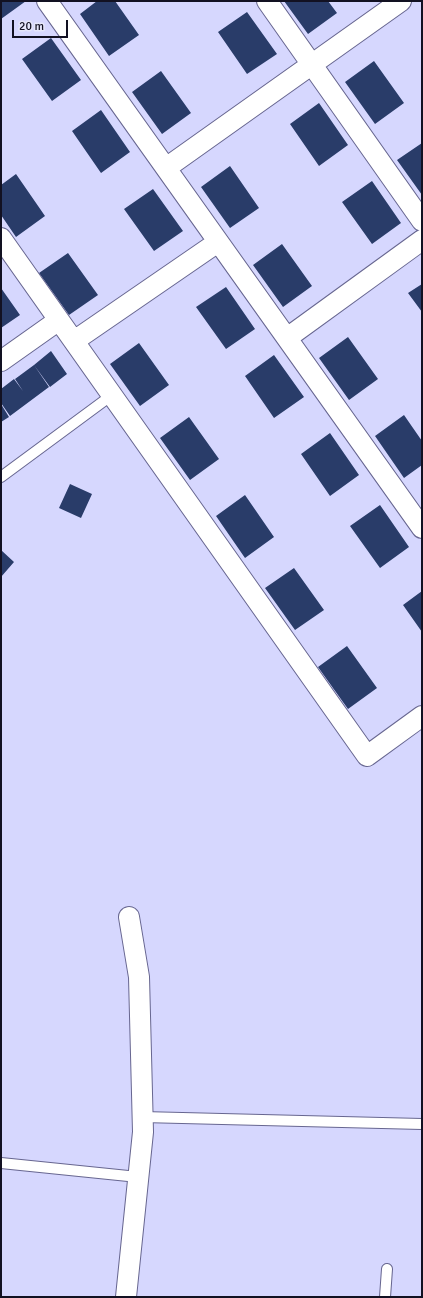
<!DOCTYPE html>
<style>
body{margin:0}
#map{position:relative;width:423px;height:1298px;overflow:hidden;background:#d6d7fe;font-family:Signika,sans-serif}
canvas{display:block}
.frame{position:absolute;inset:0;border:2px solid #121122;pointer-events:none}
.scale{position:absolute;left:12px;top:20px;width:56px;height:18px;box-sizing:border-box;border:2px solid #121122;border-top:0;padding-left:5px;font-size:12px;line-height:14px;white-space:nowrap;color:#121122;-webkit-text-stroke:3px #e5e6fa;paint-order:stroke}
</style>
<div id="map">
<canvas width="423" height="1298"></canvas>
<div class="frame"></div>
<div class="scale">20 m</div>
</div>
<script>
const c = document.querySelector('canvas').getContext('2d');
c.lineJoin = 'round';
function fillPath(path, color) {
  c.fillStyle = color;
  c.fill(path, 'evenodd');
}
function trace(path, color, width, dash) {
  c.strokeStyle = color;
  c.lineWidth = width;
  c.lineCap = dash ? 'butt' : 'round';
  c.setLineDash(dash || []);
  c.stroke(path);
}
fillPath(new Path2D(`
 M1,1H26L1,19Z
 M97,1H115L139,35L109,56L80,14Z
 M284,1H328L337,13L308,34Z
 M247,12L277,54L247,74L218,32Z
 M51,38L81,80L52,101L22,59Z
 M374,61L404,103L375,124L345,82Z
 M161,71L191,113L162,134L132,92Z
 M319,103L348,145L319,166L290,124Z
 M101,110L130,152L101,173L72,131Z
 M422,143V195L397,160Z
 M230,166L259,208L230,228L201,187Z
 M16,174L45,216L16,237L1,215V185Z
 M372,181L401,223L372,244L342,202Z
 M153,189L183,231L154,251L124,209Z
 M282,244L312,286L283,307L253,265Z
 M68,253L98,295L69,315L39,273Z
 M422,284V312L408,293Z
 M226,287L255,329L226,349L196,307Z
 M1,288L20,315L1,328Z
 M348,337L378,379L349,400L319,358Z
 M139,343L169,385L140,406L110,364Z
 M51,351L67,374L50,387L34,365Z
 M274,355L304,397L274,418L245,376Z
 M34,365L49,387L10,416L1,403V389L14,379L23,391L15,379Z
 M1,404L9,417L1,422Z
 M404,415L422,441V465L404,478L375,436Z
 M189,417L219,459L190,480L160,438Z
 M330,433L359,475L330,496L301,454Z
 M70,484L92,494L81,518L59,508Z
 M245,495L274,537L245,558L216,516Z
 M380,505L409,547L380,568L350,526Z
 M1,550L14,562L1,577Z
 M294,568L324,610L295,630L265,588Z
 M422,591V632L403,605Z
 M347,646L377,688L348,709L318,667Z`), '#293c69');
const lane = new Path2D(`
 M1,477L112,395
 M142,1117L422,1124
 M1,1163L138,1177
 M385,1297L387,1269`);
const street = new Path2D(`
 M47,1L422,528
 M267,1L422,221
 M166,168L401,1
 M1,238L367,756L422,716
 M287,338L422,240
 M74,341L218,242
 M1,361L59,320
 M126,1297L143,1132L139,977L129,917`);
trace(lane, '#676690', 12);
trace(street, '#676690', 22);
trace(lane, '#fff', 10);
trace(street, '#fff', 20);
</script>
